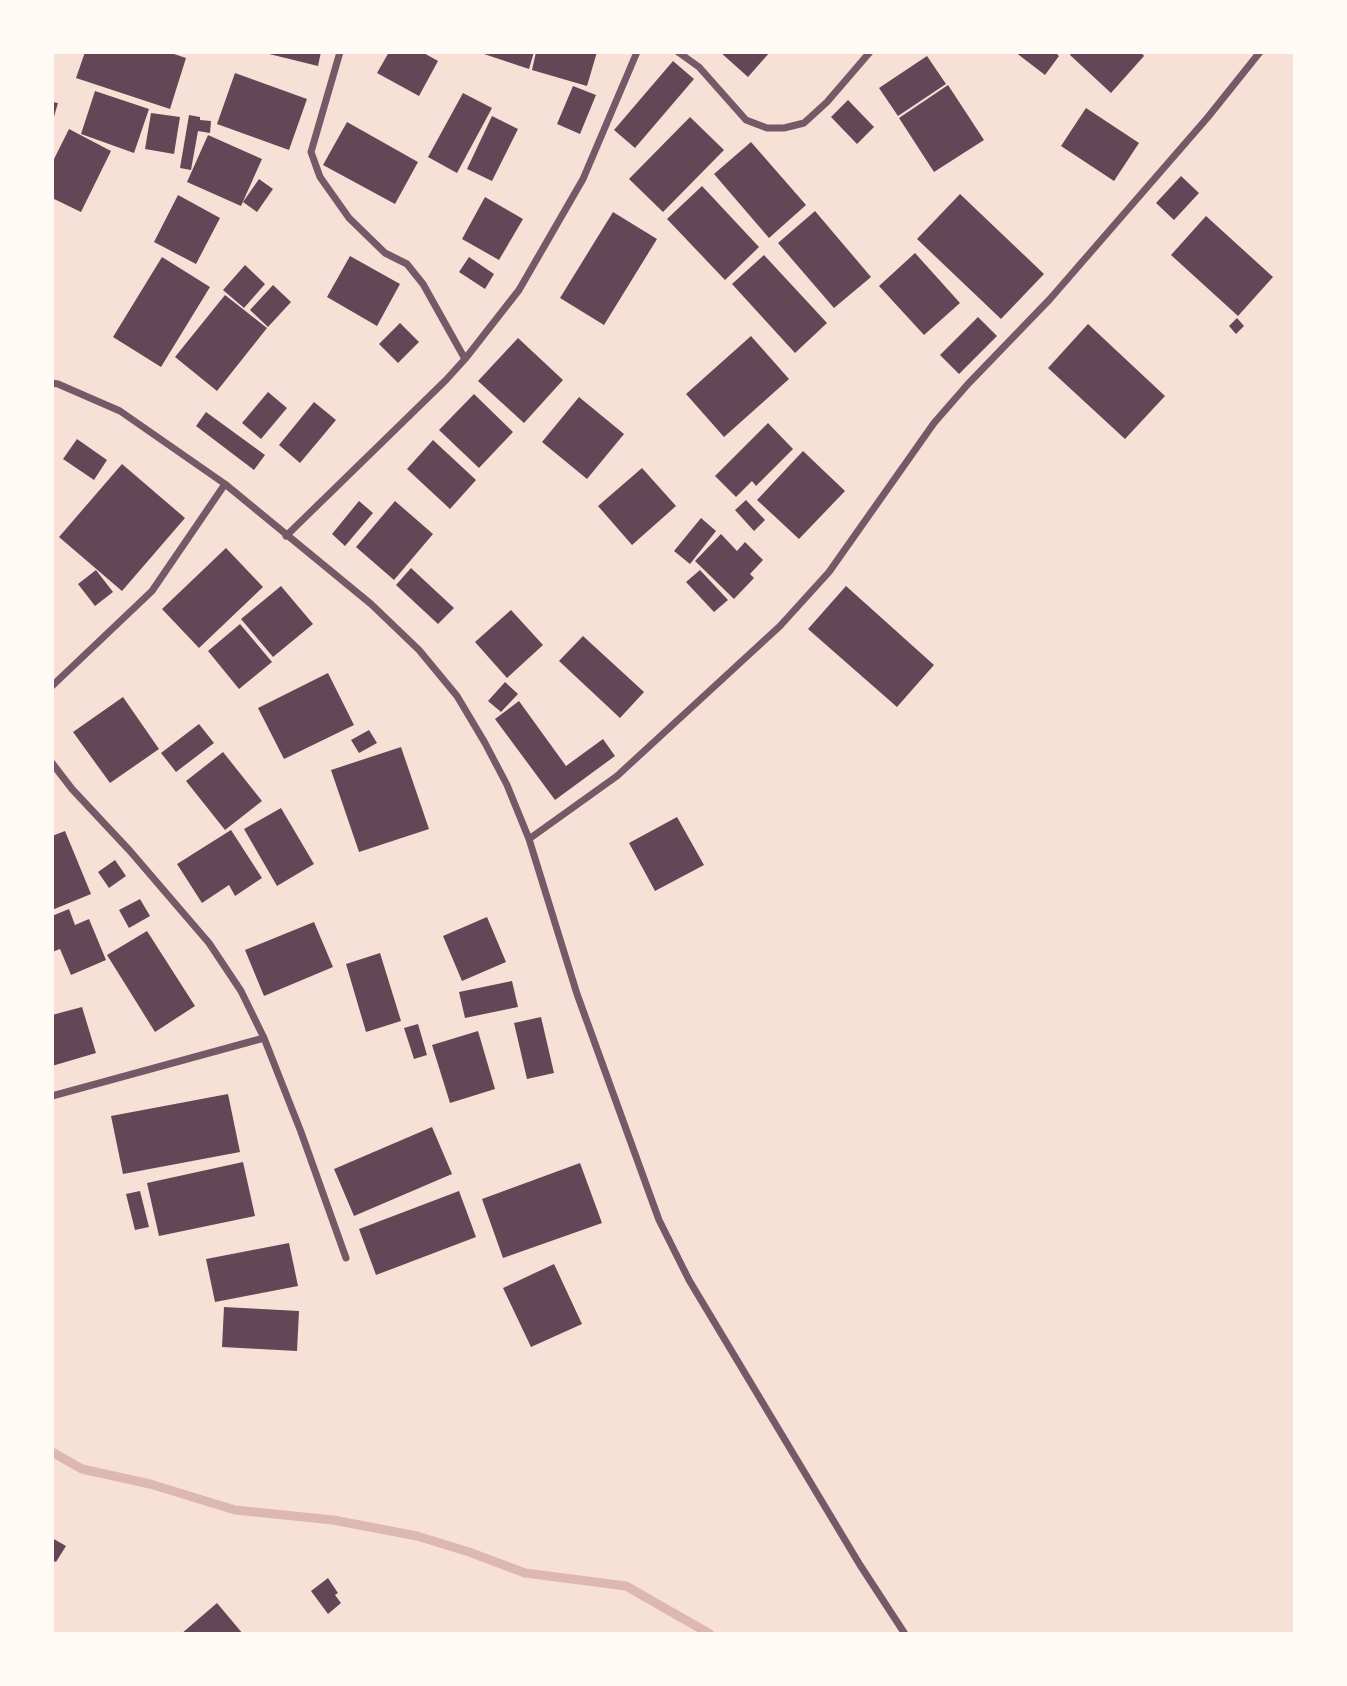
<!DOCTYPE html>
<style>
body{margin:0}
#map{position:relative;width:1347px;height:1686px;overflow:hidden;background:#f7e1d7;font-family:Quicksand,sans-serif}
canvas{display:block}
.frame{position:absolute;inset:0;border:54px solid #fffaf5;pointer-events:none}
</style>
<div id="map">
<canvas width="1347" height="1686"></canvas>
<div class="frame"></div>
</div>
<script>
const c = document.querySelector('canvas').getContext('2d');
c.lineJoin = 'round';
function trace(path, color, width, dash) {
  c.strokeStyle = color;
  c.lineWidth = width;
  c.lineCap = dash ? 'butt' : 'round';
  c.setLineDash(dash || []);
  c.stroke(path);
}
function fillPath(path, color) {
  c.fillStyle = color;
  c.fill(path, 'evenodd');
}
trace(new Path2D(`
 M52,1452L82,1469L150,1484L235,1510L333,1520L417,1536L469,1552L525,1573L626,1586L710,1634`), '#dcb8b0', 9);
fillPath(new Path2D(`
 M85,52H168L186,58L170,109L76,78Z
 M261,52H321L318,66Z
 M389,52H422L438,61L419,96L377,73Z
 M478,52H534L529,69Z
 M536,52H597L587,86L532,70Z
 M720,52H770L748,77Z
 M1015,52H1055L1059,56L1045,75Z
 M1072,52H1141L1144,56L1111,93L1070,55Z
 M927,56L946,84L898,116L879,88Z
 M673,61L694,79L635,148L614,130Z
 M235,73L307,99L289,150L217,124Z
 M948,85L984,140L934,172L899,118Z
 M573,86L596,95L580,134L557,124Z
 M95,91L149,109L134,153L81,134Z
 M463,93L492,108L457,173L428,157Z
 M848,100L874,127L857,144L831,117Z
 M52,102L58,103L53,120H52Z
 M1086,108L1139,143L1114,181L1061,146Z
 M151,113L180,117L174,154L145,149Z
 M189,115L200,117V120L211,121L210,133L198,131L191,170L180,168Z
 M492,116L518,129L492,181L467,169Z
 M690,117L724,150L663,212L629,179Z
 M347,122L418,162L395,204L323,165Z
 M69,129L111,151L81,212L52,198V163Z
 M208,135L262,159L241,206L187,182Z
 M751,142L806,205L769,238L714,174Z
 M1181,176L1199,193L1174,220L1156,203Z
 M259,179L273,189L257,212L243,202Z
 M702,186L759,247L725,280L667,219Z
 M960,194L1044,274L1001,319L917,239Z
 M178,195L220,218L196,264L154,242Z
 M485,197L523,219L499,260L462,239Z
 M815,211L871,277L834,308L778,243Z
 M613,212L657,239L604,325L560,298Z
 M1206,216L1273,277L1238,316L1171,255Z
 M915,253L960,303L924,335L879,286Z
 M764,255L827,323L795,353L732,284Z
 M350,256L400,284L377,326L327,297Z
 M162,257L210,287L161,367L113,337Z
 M469,257L494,274L485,289L459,272Z
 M245,265L265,284L244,308L223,290Z
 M273,285L291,302L268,327L250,310Z
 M225,295L267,328L217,391L175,357Z
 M978,317L997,336L959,374L940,355Z
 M1237,318L1244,326L1236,334L1229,326Z
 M400,323L419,342L398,363L379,344Z
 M1088,324L1165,396L1125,439L1048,368Z
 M751,336L789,379L724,437L686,394Z
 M518,338L563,380L524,423L478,381Z
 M268,392L287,408L261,439L242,423Z
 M474,394L513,432L479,468L439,430Z
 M579,397L624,434L587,479L542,442Z
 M314,402L336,420L300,463L279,445Z
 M206,412L265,455L254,470L196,426Z
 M768,423L793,449L756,486L752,481L736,497L715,476Z
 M77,439L107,460L94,480L63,459Z
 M433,440L476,480L450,509L407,469Z
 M803,451L845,491L799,539L757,500Z
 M122,464L185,518L122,591L59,537Z
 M642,468L676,506L632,545L598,506Z
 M746,500L765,520L754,531L735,510Z
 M359,501L373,513L345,546L332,534Z
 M395,501L433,534L394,580L356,547Z
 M701,518L716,531L690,564L674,551Z
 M721,534L737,551L745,542L763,560L750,574L754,578L734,599L695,561Z
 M226,548L263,587L199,648L162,609Z
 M411,568L454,608L438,624L396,585Z
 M96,570L113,592L95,606L78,584Z
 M700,570L728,600L714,612L686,582Z
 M281,586L313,624L273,657L241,619Z
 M846,586L934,665L897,707L808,629Z
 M511,610L543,645L507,678L475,642Z
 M240,624L272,662L239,689L208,651Z
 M583,636L644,692L620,718L559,661Z
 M328,673L354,725L284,759L258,708Z
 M505,682L518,694L501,712L488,701Z
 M123,697L159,749L110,783L73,732Z
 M519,701L566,766L603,739L615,756L555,800L495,719Z
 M199,724L214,743L176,772L161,753Z
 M369,730L377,743L359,753L351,740Z
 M401,747L429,829L359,852L331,770Z
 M223,752L262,801L225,830L186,781Z
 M281,808L314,864L277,886L244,829Z
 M677,817L704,865L655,891L629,843Z
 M231,830L262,878L235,896L229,885L202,903L177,864Z
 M65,831L91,894L52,910V836Z
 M115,860L126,876L109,888L98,872Z
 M140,899L150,916L129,928L119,910Z
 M69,909L75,925L89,919L106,960L71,975L60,949L52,952V916Z
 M487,917L506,962L462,981L443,936Z
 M314,922L333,967L264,996L245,950Z
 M147,931L195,1006L155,1032L107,955Z
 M380,953L401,1021L366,1032L346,964Z
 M512,981L518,1007L465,1018L459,992Z
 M82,1007L96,1053L52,1066V1015Z
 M541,1017L554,1073L527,1079L514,1023Z
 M418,1024L427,1055L414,1059L404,1028Z
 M478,1031L495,1089L450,1103L432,1045Z
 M228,1094L240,1152L123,1174L111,1116Z
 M432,1127L452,1174L354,1216L334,1169Z
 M243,1162L255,1216L159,1236L147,1183Z
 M580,1163L602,1223L503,1258L482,1199Z
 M140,1191L149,1227L135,1230L126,1194Z
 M459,1191L476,1237L376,1275L359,1229Z
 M289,1243L298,1286L215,1302L206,1259Z
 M554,1264L582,1324L531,1347L503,1288Z
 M224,1307L299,1311L297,1351L222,1347Z
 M52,1538L66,1546L56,1562L52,1560Z
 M328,1578L338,1593L335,1595L341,1603L328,1614L311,1591Z
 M217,1603L243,1634H181Z`), '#644757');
trace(new Path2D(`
 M340,52L311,152L320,177L349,218L385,253L407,264L423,284L465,359
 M678,52L699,67L746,120L767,128H784L804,123L827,102L870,52
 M52,383L58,384L120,411L225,484L371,604L419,650L457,696L485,743L507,785L529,839L577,994L659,1220L689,1280L860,1565L905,1634
 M286,536L446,380L465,359L519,290L583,179L637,52
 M52,686L152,591L225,484
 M52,763L72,789L130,851L209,943L241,991L264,1038L301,1132L346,1258
 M529,839L617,776L780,626L829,572L934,423L968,384L1050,299L1208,117L1260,52
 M52,1096L264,1038`), '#755966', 7);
</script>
